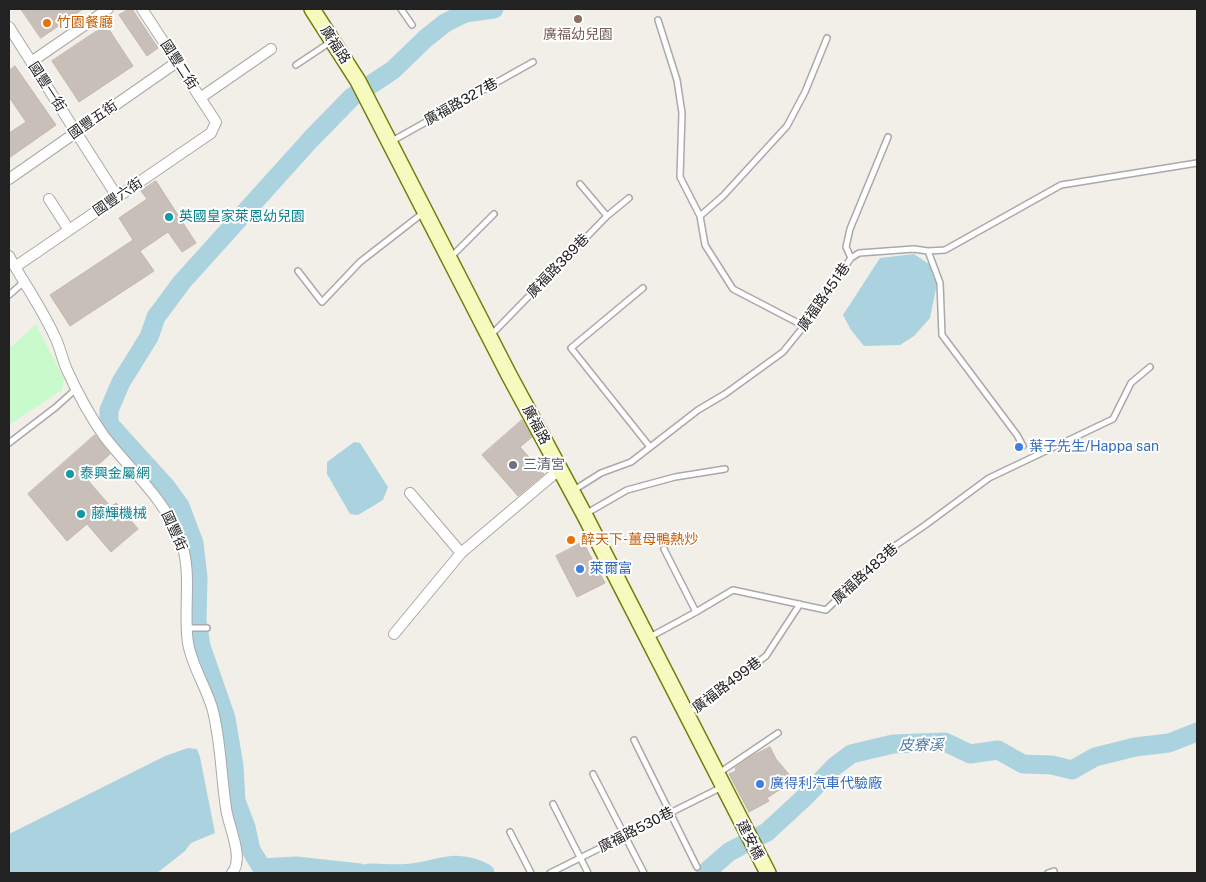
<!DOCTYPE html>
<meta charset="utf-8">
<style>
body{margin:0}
#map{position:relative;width:1206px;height:882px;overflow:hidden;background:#f2efe9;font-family:"Public Sans",sans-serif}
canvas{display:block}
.frame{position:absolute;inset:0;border:10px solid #222;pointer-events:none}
</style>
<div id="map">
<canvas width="1206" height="882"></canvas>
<div class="frame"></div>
</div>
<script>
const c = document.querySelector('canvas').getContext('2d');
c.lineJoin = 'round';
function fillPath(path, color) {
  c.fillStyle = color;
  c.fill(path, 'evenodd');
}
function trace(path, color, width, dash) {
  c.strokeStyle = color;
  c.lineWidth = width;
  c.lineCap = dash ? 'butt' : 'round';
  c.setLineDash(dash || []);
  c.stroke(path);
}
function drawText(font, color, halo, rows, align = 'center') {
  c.font = font + ' "Public Sans","Noto Sans TC",sans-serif';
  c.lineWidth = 4;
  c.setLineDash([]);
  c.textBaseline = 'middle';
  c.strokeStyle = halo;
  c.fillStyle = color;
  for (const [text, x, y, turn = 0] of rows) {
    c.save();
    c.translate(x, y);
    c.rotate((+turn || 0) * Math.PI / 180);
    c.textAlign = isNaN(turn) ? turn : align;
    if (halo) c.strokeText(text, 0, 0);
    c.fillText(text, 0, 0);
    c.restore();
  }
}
fillPath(new Path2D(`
 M36,324L64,379L62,390L9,425V349Z`), '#c8facc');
fillPath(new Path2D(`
 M914,254L929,264L937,284L930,318L914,336L900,345L864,346L851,330L843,315L880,258Z
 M354,442L360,443L388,487L383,500L358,515L350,514L327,474V462Z
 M188,748L197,749L200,757L215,833L191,843L185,851L157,873H9V834L165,756Z`), '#aad3df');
trace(new Path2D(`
 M262,868L251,850L246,827L236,801L234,766L226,718L201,646L197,621L198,577L194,543L180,506L167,488L109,424V410L121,382L149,337L156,317L182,282L311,139L352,97L393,70L425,39L445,23L465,13L494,9
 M262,868L296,866L360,873
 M369,873C383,873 398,875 412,873C442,869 454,858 485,873
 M705,873L729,852L767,832L806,796L834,767L851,754L893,744L945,742L970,754L998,750L1023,764L1052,765L1072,770L1095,757L1135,747L1169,743L1197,732`), '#aad3df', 19);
const building = new Path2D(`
 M21,9H83L41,38Z
 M129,9H132L158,48L147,56L119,15Z
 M106,25L133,66L79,102L52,61Z
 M15,66L56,125L9,158V133L26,122L9,97V71Z
 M156,181L196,243L182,252L168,232L140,251L154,271L70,326L50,295L133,240L119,218L147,199L141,191Z
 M522,420L532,437L520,447L544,474L518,496L482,455Z
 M95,435L110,454L85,477L111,507L116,503L138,529L111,552L87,524L67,541L28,494Z
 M583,542L605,583L577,597L556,556Z
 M770,747L776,759L792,778L779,790L767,798L769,801L749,812L729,774L736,771L735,768L752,756Z`);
fillPath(building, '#c7bfb8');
trace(building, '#c4b6ab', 1);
const lane = new Path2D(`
 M401,9L412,25
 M658,20L677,80L682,113L680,177L700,216L705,245L733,289L804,326
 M296,65L332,41
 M392,141L533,62
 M580,184L607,216
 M700,216L723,196L787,126L805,92L827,38
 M928,251L940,283L942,335L1017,435L1023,446
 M450,258L494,214
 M851,258L846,247L850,229L888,137
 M298,271L322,302L360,262L423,213
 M643,288L571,348L650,447
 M9,295L24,282
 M492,334L607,216L629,198
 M9,443L56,407L76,389
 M574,490L601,473L631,462L698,410L725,394L783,352L804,326L851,258L859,253L914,249L928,251L945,250L1061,185L1197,163
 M587,513L627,490L675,477L725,469
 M664,549L696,612
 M187,628H207
 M650,637L696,612L733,590L826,610L886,552L924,526L989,478L1113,419L1131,383L1150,367
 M688,714L766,656L800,604
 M634,740L697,867
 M719,773L778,733
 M593,774L644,873
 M553,804L588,873
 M510,832L531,873
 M550,873L722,787
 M1048,873L1054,871`);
const street = new Path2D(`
 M9,27L118,198
 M31,62L108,9
 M200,98L271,49
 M9,179L177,62
 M49,199L69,230
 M9,256C23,282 41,307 54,335C60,346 62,359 67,370C77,392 90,416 104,436C130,470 164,498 180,539C193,571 183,609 188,643C192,667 207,688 213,711C221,743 221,775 226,808C228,826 245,858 232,873
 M15,267L211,133L216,122L142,9
 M410,493L461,553
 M394,634L461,553L559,470`);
const secondary = new Path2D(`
 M312,9L358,81L509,375L584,514L768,873`);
trace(lane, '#a9a9a9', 8);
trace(street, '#a9a9a9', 12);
trace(secondary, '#707d05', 18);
trace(lane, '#fff', 5);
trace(street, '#fff', 10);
trace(secondary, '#f7fabf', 15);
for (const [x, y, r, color] of [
 [578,19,5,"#8d6e63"],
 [47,23,5,"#e8710a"],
 [169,217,5,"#0f9aa8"],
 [1019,447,5,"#3f7fe0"],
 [513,465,5,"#6b7280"],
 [70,474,5,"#0f9aa8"],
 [81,514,5,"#0f9aa8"],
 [571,540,5,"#e8710a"],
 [580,569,5,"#3f7fe0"],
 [760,784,5,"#3f7fe0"]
]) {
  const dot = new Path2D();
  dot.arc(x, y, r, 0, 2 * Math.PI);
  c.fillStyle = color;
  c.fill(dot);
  trace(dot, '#fff', 2);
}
drawText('14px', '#c56008', '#fff', [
 ["竹園餐廳",57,23],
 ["醉天下-薑母鴨熱炒",581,540]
], 'left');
drawText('14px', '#785e54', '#fff', [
 ["廣福幼兒園",578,35]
]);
drawText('14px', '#222', '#fff', [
 ["廣福路",335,45,57],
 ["國豐二街",179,65,57],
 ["國豐一街",47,87,57],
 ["廣福路327巷",461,102,-29],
 ["國豐五街",93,120,-35],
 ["國豐六街",118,197,-34],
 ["廣福路389巷",558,266,-46],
 ["廣福路451巷",824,297,-55],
 ["廣福路",536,425,62],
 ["國豐街",174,531,66],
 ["廣福路483巷",865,574,-42],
 ["廣福路499巷",727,685,-37],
 ["廣福路530巷",636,830,-27],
 ["建安橋",750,840,63]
]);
drawText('14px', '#0d838f', '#fff', [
 ["英國皇家萊恩幼兒園",179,217],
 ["泰興金屬網",80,474],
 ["藤輝機械",91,514]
], 'left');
drawText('14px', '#366cbe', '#fff', [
 ["葉子先生/Happa san",1029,447],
 ["萊爾富",590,569],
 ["廣得利汽車代驗廠",770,784]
], 'left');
drawText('14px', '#5b616d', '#fff', [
 ["三清宮",523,465]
], 'left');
drawText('italic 15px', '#4a7aab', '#fff', [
 ["皮寮溪",921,745]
]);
</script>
